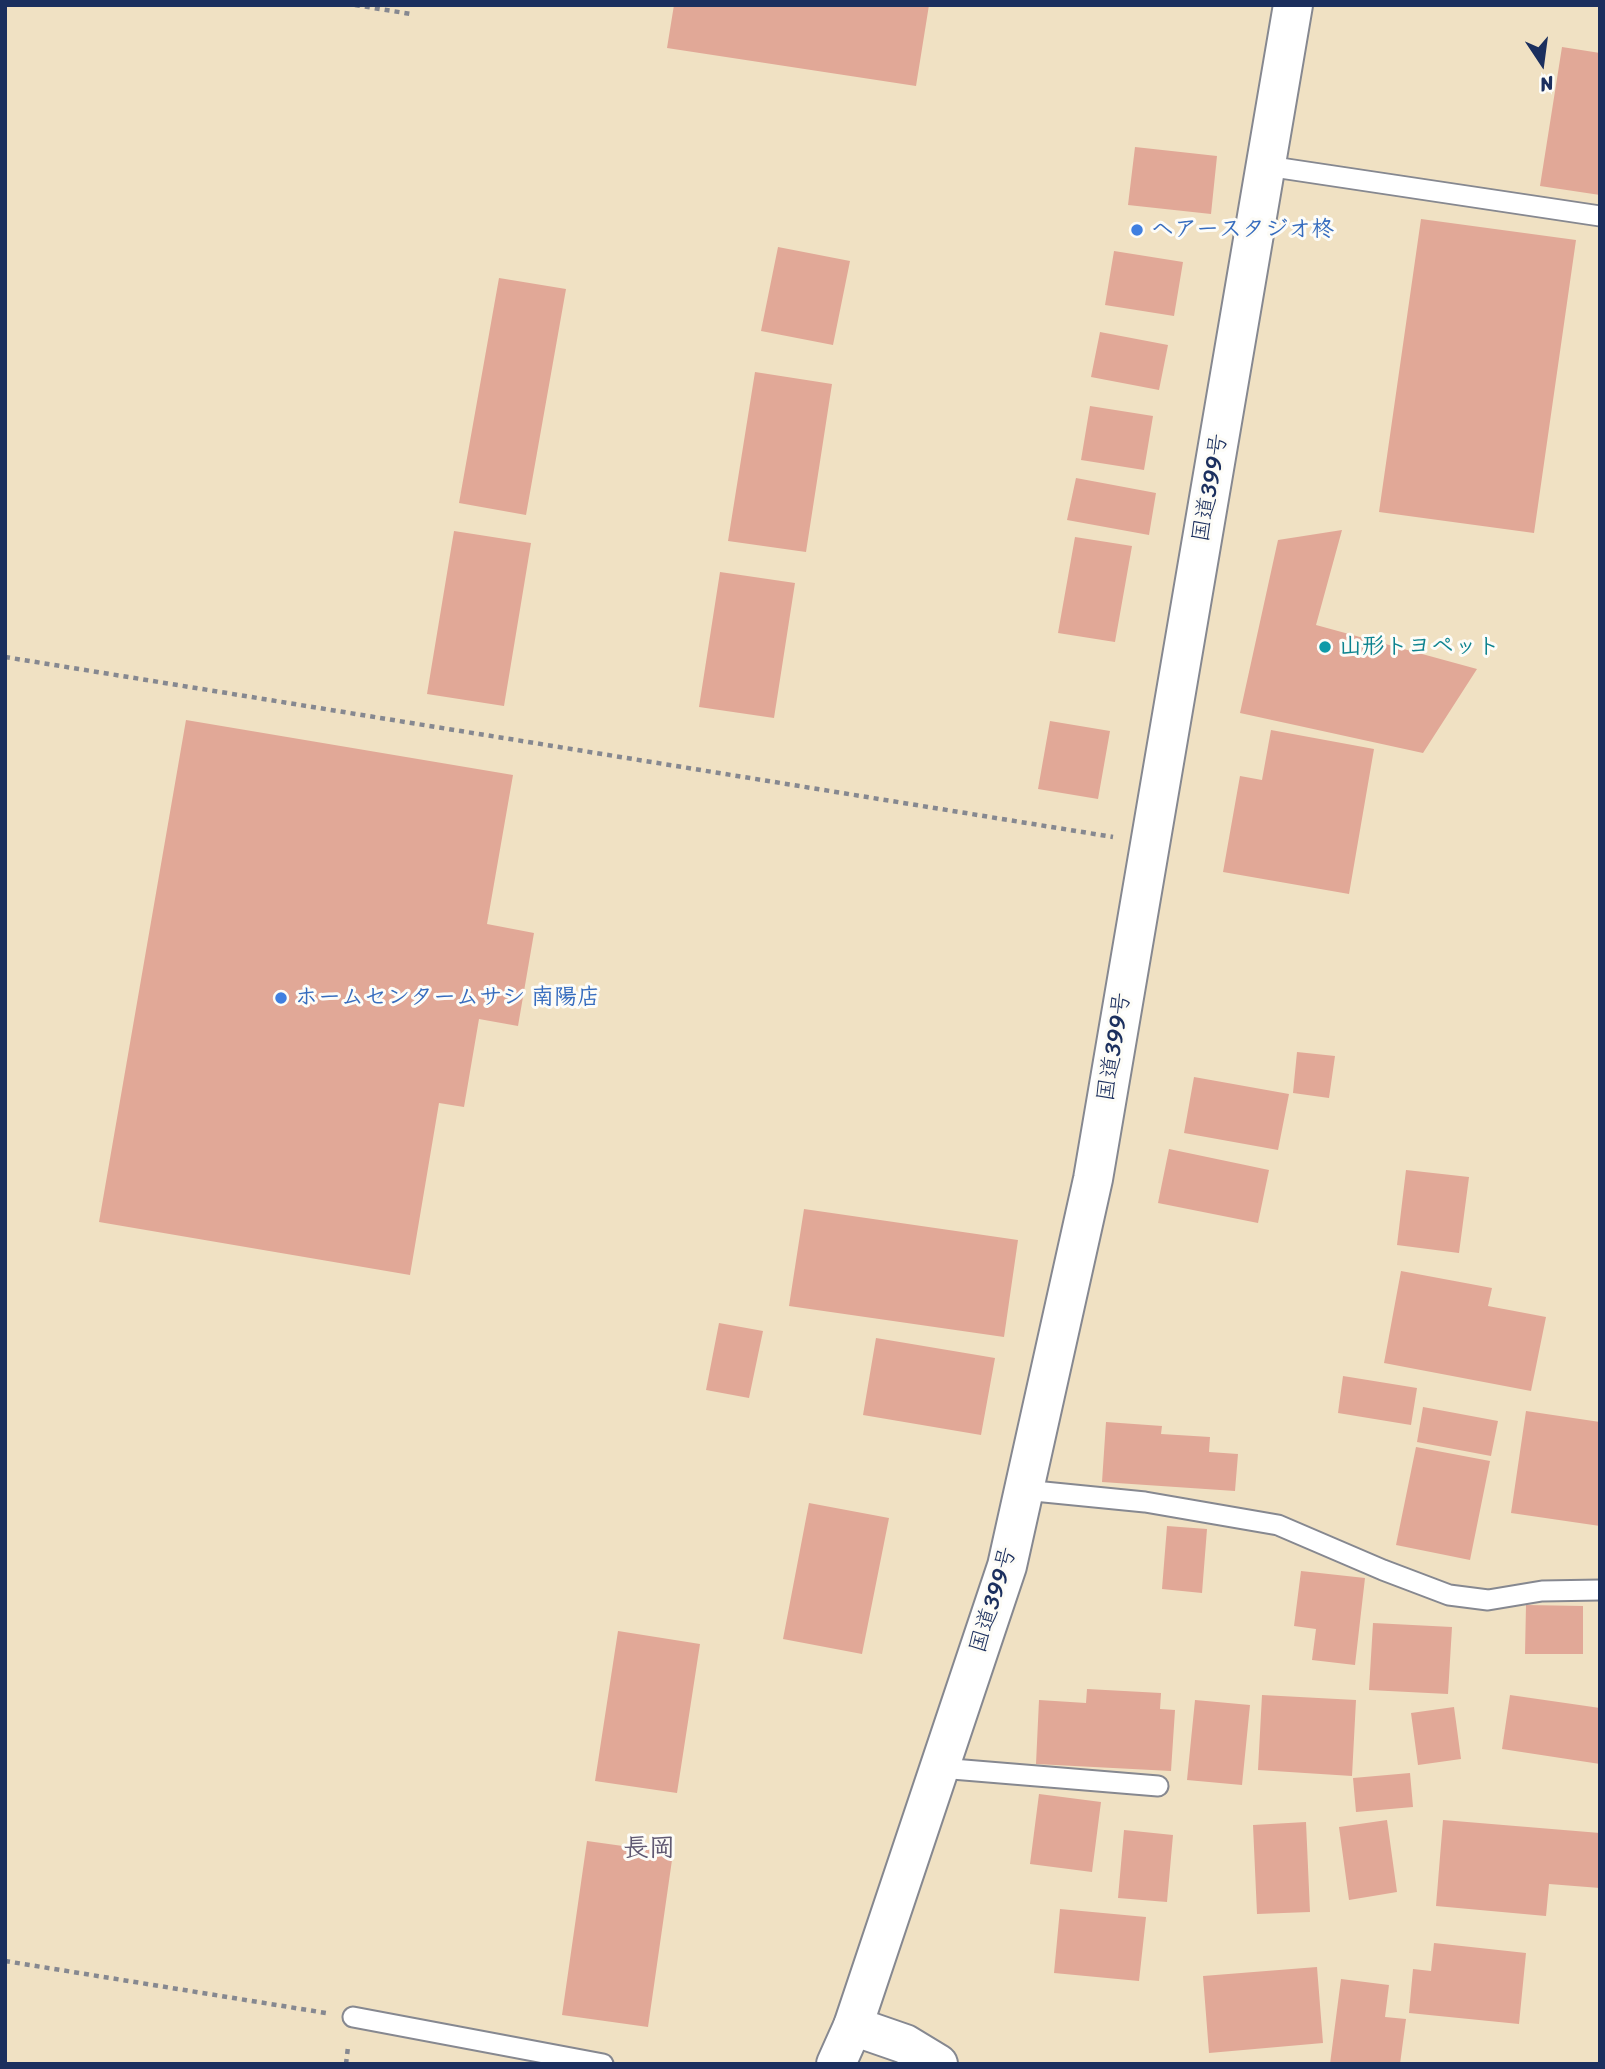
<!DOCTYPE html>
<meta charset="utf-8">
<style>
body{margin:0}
#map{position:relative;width:1605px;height:2069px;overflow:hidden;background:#f0e1c3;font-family:Sriracha,sans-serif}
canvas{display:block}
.frame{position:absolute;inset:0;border:7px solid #1b2f5e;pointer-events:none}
.north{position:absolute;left:1507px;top:28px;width:70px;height:70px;-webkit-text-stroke:5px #fdfcf7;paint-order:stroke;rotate:167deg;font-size:19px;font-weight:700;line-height:28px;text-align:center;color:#1b2f5e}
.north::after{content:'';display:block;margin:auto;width:24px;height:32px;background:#1b2f5e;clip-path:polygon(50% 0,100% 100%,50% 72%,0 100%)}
</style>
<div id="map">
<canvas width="1605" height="2069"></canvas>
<div class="frame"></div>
<div class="north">N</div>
</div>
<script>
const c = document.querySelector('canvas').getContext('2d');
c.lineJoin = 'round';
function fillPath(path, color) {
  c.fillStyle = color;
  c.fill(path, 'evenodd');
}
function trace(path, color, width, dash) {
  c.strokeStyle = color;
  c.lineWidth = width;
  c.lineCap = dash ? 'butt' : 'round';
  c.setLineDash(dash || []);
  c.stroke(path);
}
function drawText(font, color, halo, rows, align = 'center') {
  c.font = font + ' Sriracha,"Klee One",sans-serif';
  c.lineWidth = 6;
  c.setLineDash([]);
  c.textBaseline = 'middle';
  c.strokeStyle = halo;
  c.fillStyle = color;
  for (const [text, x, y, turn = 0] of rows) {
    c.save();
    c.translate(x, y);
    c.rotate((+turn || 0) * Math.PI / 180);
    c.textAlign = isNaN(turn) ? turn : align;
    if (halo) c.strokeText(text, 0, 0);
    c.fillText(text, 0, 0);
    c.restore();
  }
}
fillPath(new Path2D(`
 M674,5H929L916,86L667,48Z
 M1562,47L1600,53V195L1540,186Z
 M1135,147L1217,156L1211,214L1128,205Z
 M1421,219L1576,240L1534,533L1379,512Z
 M778,247L850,261L833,345L761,331Z
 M1114,251L1183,262L1174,316L1105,305Z
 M499,278L566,289L526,515L459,503Z
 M1100,332L1168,345L1159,390L1091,377Z
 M755,372L832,384L806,552L728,541Z
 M1090,406L1153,416L1144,470L1081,460Z
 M1076,478L1156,493L1149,535L1067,520Z
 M1342,530L1316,625L1477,669L1423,753L1240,713L1278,540Z
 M454,531L531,543L504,706L427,694Z
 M1075,537L1132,546L1115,642L1058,633Z
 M720,572L795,583L774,718L699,707Z
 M186,720L513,775L487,924L534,933L518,1026L479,1019L464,1107L439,1103L410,1275L99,1222Z
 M1050,721L1110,731L1098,799L1038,789Z
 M1271,730L1374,749L1349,894L1223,872L1240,776L1262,780Z
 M1297,1052L1335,1056L1329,1098L1293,1093Z
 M1194,1077L1289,1094L1278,1150L1184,1133Z
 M1169,1149L1269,1170L1258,1223L1158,1203Z
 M1406,1170L1469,1177L1459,1253L1397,1245Z
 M804,1209L1018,1240L1004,1337L789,1306Z
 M1401,1271L1492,1288L1488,1306L1546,1317L1531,1391L1384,1363Z
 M719,1323L763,1331L749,1398L706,1390Z
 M876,1338L995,1358L981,1435L863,1415Z
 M1343,1376L1417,1388L1411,1425L1338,1413Z
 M1423,1407L1498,1421L1491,1456L1417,1442Z
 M1526,1411L1600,1422V1526L1511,1513Z
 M1106,1422L1162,1426L1161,1434L1210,1437L1209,1452L1238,1454L1235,1491L1102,1482Z
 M1416,1447L1490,1461L1470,1560L1396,1545Z
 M809,1503L889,1518L862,1654L783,1639Z
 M1167,1526L1207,1529L1202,1593L1162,1589Z
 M1301,1571L1365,1578L1355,1665L1312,1660L1316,1629L1294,1626Z
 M1526,1605L1583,1606V1654H1525Z
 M1373,1623L1452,1627L1448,1694L1369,1690Z
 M618,1631L700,1644L677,1793L595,1781Z
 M1087,1689L1161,1693L1160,1709L1175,1710L1171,1771L1036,1764L1039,1700L1086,1703Z
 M1262,1695L1356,1700L1352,1776L1258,1770Z
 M1510,1695L1600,1708V1764L1502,1749Z
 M1195,1700L1250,1705L1242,1785L1187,1780Z
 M1454,1707L1461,1759L1418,1765L1411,1713Z
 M1410,1773L1413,1807L1356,1812L1353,1778Z
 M1039,1794L1101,1802L1092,1872L1030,1864Z
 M1387,1820L1397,1892L1349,1900L1339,1827Z
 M1443,1820L1600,1833V1888L1549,1884L1546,1916L1436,1906Z
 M1306,1822L1310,1912L1257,1914L1253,1825Z
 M1124,1830L1173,1835L1167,1902L1118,1898Z
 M587,1841L673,1853L648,2027L562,2015Z
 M1060,1909L1146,1917L1139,1981L1054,1973Z
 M1434,1943L1526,1953L1519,2024L1409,2013L1413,1969L1431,1971Z
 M1317,1967L1323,2043L1209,2053L1203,1976Z
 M1341,1979L1389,1985L1385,2017L1406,2019L1400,2064H1330Z`), '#e1a897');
const lane = new Path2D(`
 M1267,166L1600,216
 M1024,1490L1145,1502L1278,1525L1383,1570L1449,1595L1488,1600L1542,1591L1600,1590
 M940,1768L1158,1786
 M353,2017L603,2064`);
const secondary = new Path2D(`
 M853,2026L905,2044L938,2064`);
const highway = new Path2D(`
 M836,2064L853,2026L1007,1566L1093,1179L1293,5`);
trace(lane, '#868890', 23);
trace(secondary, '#868890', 42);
trace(highway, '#868890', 42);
trace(new Path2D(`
 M355,5L411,14
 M5,657L1113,837
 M5,1961L326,2013
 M346,2064L348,2047`), '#868890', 4.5, [5, 5]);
trace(lane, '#fff', 19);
trace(secondary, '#fff', 38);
trace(highway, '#fff', 38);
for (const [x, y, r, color] of [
 [1137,230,7,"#3f7fe0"],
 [1325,647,7,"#0f9aa8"],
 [281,998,7,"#3f7fe0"]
]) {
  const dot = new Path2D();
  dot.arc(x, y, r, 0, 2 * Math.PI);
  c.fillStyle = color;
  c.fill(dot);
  trace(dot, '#fdfcf7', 2.5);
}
drawText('bold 23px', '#366cbe', '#fdfcf7', [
 ["ヘアースタジオ柊",1151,230],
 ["ホームセンタームサシ 南陽店",295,998]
], 'left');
drawText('23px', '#1b2f5e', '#fdfcf7', [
 ["国道399号",1211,488,-80],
 ["国道399号",1115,1047,-81],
 ["国道399号",994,1600,-73]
]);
drawText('bold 23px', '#0d838f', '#fdfcf7', [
 ["山形トヨペット",1339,647]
], 'left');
drawText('bold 26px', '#605972', '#fdfcf7', [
 ["長岡",649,1849]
]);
</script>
